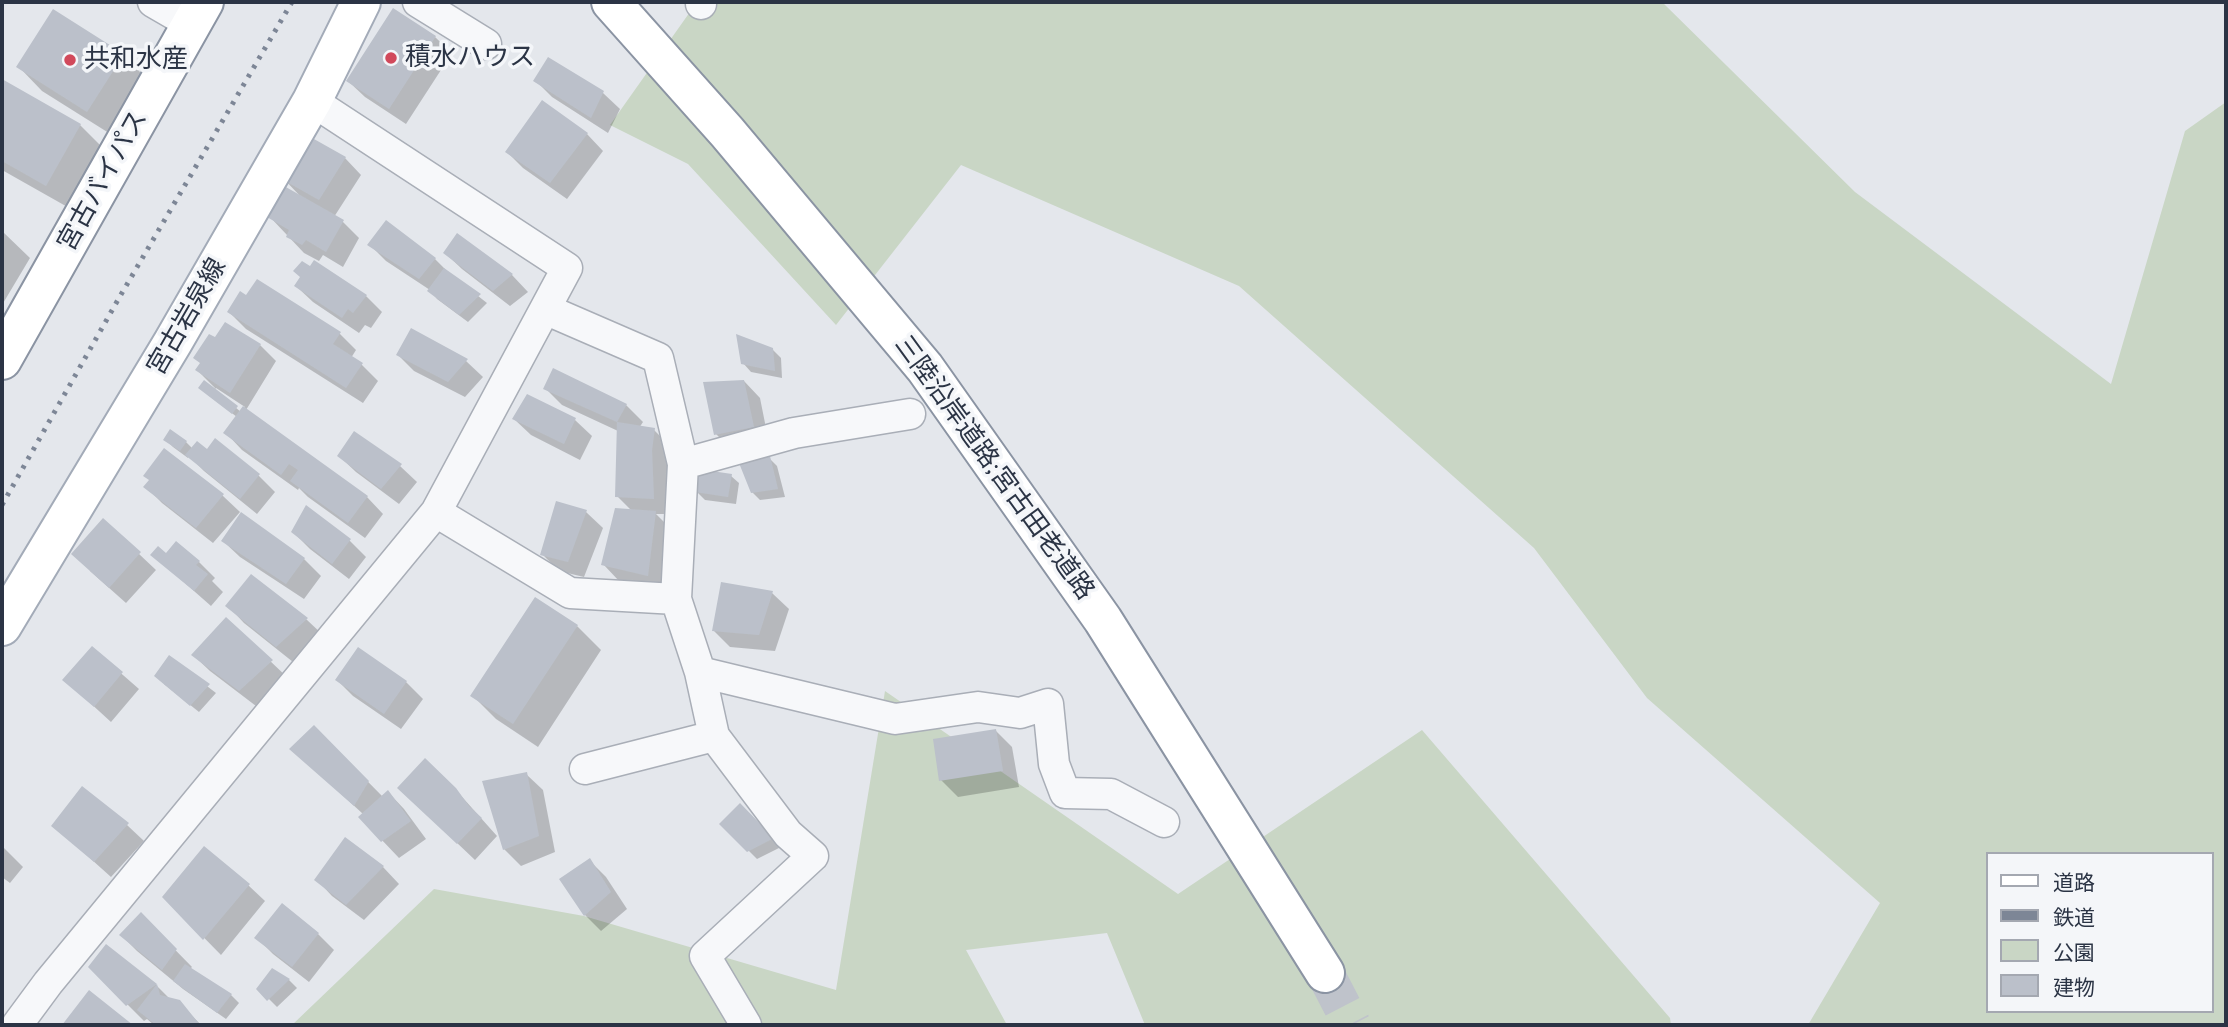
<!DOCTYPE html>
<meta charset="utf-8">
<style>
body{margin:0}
#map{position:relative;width:2228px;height:1027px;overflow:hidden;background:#e4e7ec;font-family:Karla,"Noto Sans JP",sans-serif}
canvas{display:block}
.frame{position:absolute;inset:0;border:4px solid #2b3445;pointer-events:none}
.legend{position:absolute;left:1986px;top:852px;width:228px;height:161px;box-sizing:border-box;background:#f4f6f9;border:2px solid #a4a8b1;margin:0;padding:9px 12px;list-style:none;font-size:21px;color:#2b3445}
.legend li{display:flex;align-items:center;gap:14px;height:35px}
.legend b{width:35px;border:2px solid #a4a8b1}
</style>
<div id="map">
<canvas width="2228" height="1027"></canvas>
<div class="frame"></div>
<ul class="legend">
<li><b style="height:9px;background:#fff"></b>道路</li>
<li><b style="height:9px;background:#7d8696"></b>鉄道</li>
<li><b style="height:19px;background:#c9d6c5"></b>公園</li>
<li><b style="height:19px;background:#bbc0ca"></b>建物</li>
</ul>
</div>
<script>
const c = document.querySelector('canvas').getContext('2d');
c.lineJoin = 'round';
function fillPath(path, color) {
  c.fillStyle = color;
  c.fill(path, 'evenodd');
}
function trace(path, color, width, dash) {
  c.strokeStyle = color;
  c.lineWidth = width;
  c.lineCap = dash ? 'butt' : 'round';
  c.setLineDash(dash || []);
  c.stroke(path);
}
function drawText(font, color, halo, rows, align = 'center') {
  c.font = font + ' Karla,"Noto Sans JP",sans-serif';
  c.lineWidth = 7;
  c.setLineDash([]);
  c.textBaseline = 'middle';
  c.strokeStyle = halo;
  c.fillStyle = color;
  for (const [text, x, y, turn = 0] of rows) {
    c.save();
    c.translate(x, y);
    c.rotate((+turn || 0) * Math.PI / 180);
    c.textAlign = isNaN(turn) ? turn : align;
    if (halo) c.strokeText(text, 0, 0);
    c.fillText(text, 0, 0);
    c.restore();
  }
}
fillPath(new Path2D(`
 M697,2H1662L1855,192L2111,384L2185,131L2226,102V1025H1808L1880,903L1647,698L1534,548L1239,286L961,165L836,325L688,164L610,125ZM1988,854H2212V1011H1988Z
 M885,691L1178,894L1422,730L1670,1018L1671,1025H1145L1107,933L966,950L1007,1025H292L434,889L584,916L836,990Z`), '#c9d6c5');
fillPath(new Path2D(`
 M435,37L452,53L406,124L365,97L348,81Z
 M123,55L147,79L112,135L42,91L18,66Z
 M535,80L603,93L620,109L608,133L552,97Z
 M2,81L80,125L105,150L71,209L2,170Z
 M543,103L587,134L603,151L567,199L523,168L507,152Z
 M307,151L345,158L361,175L334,217L343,222L359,238L343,267L323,255L319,261L304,253L269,216L301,197L281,176Z
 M2,231L30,258L2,305Z
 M458,236L512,275L528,292L510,306L462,269L445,253Z
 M369,244L435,259L450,274L487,303L468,322L437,299L430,290L386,261Z
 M310,269L366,296L382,312L371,328L365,325L359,333L313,302L296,286Z
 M258,281L340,334L356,350L351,358L362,365L378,381L363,403L246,329L229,312L246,297Z
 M260,345L276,361L246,410L367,497L383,514L365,538L308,497L299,488L298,490L242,450L226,433L237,417L208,395L215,388L197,370ZM216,388L245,407L241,412L214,390Z
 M773,350L781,358L782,378L751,372L743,363Z
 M398,355L466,361L483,377L465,397L414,371Z
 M554,371L626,405L643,422L639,428L654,430L671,447L670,514H656L672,530L664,591L619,581L603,564L632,511L617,496L618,431L562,405L545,388Z
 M744,381L760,398L769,443L732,450L716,434Z
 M528,396L575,420L592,436L580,460L531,435L514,419Z
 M165,439L186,442L193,449L208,452L216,441L259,476L275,492L257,514L204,471L189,456L188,458L173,447Z
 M164,450L223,496L240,512L213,543L162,503L146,487Z
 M339,456L400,466L417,482L399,504L356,472Z
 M769,458L777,466L785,497L760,500L752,492Z
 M731,476L739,483L736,504L705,500L697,492Z
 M557,503L586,512L603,528L584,577L559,571L542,554Z
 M307,508L350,541L366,557L349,579L310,549L293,532Z
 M242,515L304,559L321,576L304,599L240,557L223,541Z
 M103,520L156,570L126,603L90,571Z
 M153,555H167L199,562L215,578L212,581L223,592L211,606Z
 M722,584L772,593L789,609L775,651L730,647L714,631Z
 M228,606L306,619L323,635L293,662L244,623Z
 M226,619L288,678L256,706L210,671L193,655Z
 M577,626L601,650L538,747L496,719L472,695Z
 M92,648L139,689L111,722L65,680Z
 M359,649L406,682L423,699L401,729L353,696L337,680Z
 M169,657L216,693L199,712L164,684Z
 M314,727L383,797L388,792L404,809L426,839L399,858L360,817L363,814L292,749Z
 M996,731L1012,747L1019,787L958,797L941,780Z
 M526,774L543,790L555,852L521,866L504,849Z
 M455,789L497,836L475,860L416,804Z
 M740,806L781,847L757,859L722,824Z
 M53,825H127L144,841L111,877Z
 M345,840L383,867L399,884L364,920L332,896L316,879Z
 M2,846L23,867L10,883L2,877Z
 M590,861L606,877L627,909L601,931L585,915L561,879Z
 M248,885L265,901L221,955L164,897Z
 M141,915L192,967L190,969L231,995L239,1003L226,1019L183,989L137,951L121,935Z
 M318,934L334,950L309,982L273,954L257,938Z
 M106,946L156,985L170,999L179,1002L201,1025H154L147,1019L144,1021L90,967Z
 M273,970L289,980L297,988L277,1007L259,989Z`), '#0003');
fillPath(new Path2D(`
 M393,8L436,36L389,109L346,81Z
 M53,9L124,54L87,112L16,67Z
 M548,57L604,91L591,118L533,81Z
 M2,79L81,124L46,186L2,161Z
 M542,100L588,133L550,183L505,152Z
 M314,139L346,157L319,200L278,177L299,145L307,149Z
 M277,182L344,220L326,252L306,240L302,245L286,237L289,230L267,217Z
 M386,220L436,258L419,279L367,245Z
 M457,233L513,274L493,291L443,253Z
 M314,260L367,295L353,313L348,309L342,318L294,286L300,277L293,271L302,261L310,266Z
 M444,268L481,294L459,315L427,291Z
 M257,279L341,332L333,344L363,363L346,388L227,312L240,291L246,295Z
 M225,322L261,344L230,393L195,370L200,363L193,358L209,334L215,337Z
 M411,328L468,359L448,382L396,355Z
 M736,334L773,348L775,371L741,364Z
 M553,368L627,404L617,422L655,428L652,450L654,499L615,497L617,422L543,389Z
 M204,380L238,406L232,414L198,388Z
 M744,380L754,427L714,435L703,382Z
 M527,394L576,418L564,444L512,419Z
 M243,406L368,496L348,523L290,481L298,470L289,464L281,475L223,433Z
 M170,429L187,441L180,451L163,440Z
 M354,431L402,464L381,489L337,456Z
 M215,438L260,474L240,499L185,455L197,441L207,449Z
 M164,448L224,494L196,528L143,487L149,480L143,476Z
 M770,456L778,489L751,493L739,463Z
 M698,469L732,474L728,497L695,492Z
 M556,501L587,510L568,562L540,555Z
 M306,505L351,539L332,564L291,532Z
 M615,508L656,511L648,576L601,565Z
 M241,512L305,558L286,584L221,541Z
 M103,518L141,552L109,588L71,554Z
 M176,541L200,561L196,565L208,574L194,591L150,555L158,546L166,553Z
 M251,574L308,618L276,647L225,606Z
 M721,582L773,591L759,635L712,631Z
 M535,597L578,625L513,724L470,696Z
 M226,617L273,660L239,691L191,655Z
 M92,646L123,672L94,707L62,680Z
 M358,647L407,681L384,714L335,680Z
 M169,655L210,684L190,706L154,676Z
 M314,725L369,781L354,806L289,749Z
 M996,729L1003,771L939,781L933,739Z
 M425,758L456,788L469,806L482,818L457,844L397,788Z
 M527,772L539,836L503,850L482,781Z
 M82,786L129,823L94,862L51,826Z
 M388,790L411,821L381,842L358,817Z
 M740,803L774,838L747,852L719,824Z
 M345,837L384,866L346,905L314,880Z
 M204,846L250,884L203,940L162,897Z
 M590,858L611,892L584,916L559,879Z
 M282,903L319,933L292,967L254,938Z
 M141,912L177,949L162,970L119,935Z
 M106,944L157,984L126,1006L88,967Z
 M185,964L232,994L217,1013L173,981Z
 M272,968L290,979L267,1001L256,989Z
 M157,984L160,995L180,1000L200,1025H156L137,1010Z
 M89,990L133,1025H62Z`), '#bbc0ca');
trace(new Path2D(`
 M1325,973L1352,1025`), '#bfc3cb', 38, [38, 19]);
const minor = new Path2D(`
 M153,2L191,24
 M418,2L486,44
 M701,4V2
 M545,309L658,358L683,464L676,599L700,672L714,736L788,834L813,856L705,956L746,1025
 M683,464L794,433L910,414
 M436,512L570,593L676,599
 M700,672L895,719L978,707L1020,713L1048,704L1054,764L1065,793L1111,794L1164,822
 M585,769L714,736
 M17,1025L48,983L436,512L567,268L312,101`);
const primary = new Path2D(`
 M2,626L173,342L312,101L361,2`);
const trunk = new Path2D(`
 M2,360L204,2`);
const motorway = new Path2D(`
 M611,2L727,132L925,368L1103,620L1325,973`);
trace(minor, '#a9aeb7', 33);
trace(primary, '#a3abb8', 42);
trace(trunk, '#8b94a3', 42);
trace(motorway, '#8b94a3', 42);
trace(minor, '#f7f8fa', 30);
trace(primary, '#fff', 38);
trace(trunk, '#fff', 38);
trace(motorway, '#fff', 38);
trace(new Path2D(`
 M2,505L119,298L292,2`), '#7d8696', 5, [3.5, 7]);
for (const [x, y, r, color] of [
 [391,58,7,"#d1495b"],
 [70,60,7,"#d1495b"]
]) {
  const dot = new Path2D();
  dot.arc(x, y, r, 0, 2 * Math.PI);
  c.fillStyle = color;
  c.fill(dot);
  trace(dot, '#f4f6f9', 2.5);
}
drawText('26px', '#2b3445', '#f4f6f9', [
 ["積水ハウス",405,58],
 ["共和水産",84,60]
], 'left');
drawText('26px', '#2b3445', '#f4f6f9', [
 ["宮古バイパス",103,181,-61],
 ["宮古岩泉線",187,317,-60],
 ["三陸沿岸道路;宮古田老道路",994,468,54]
]);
</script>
